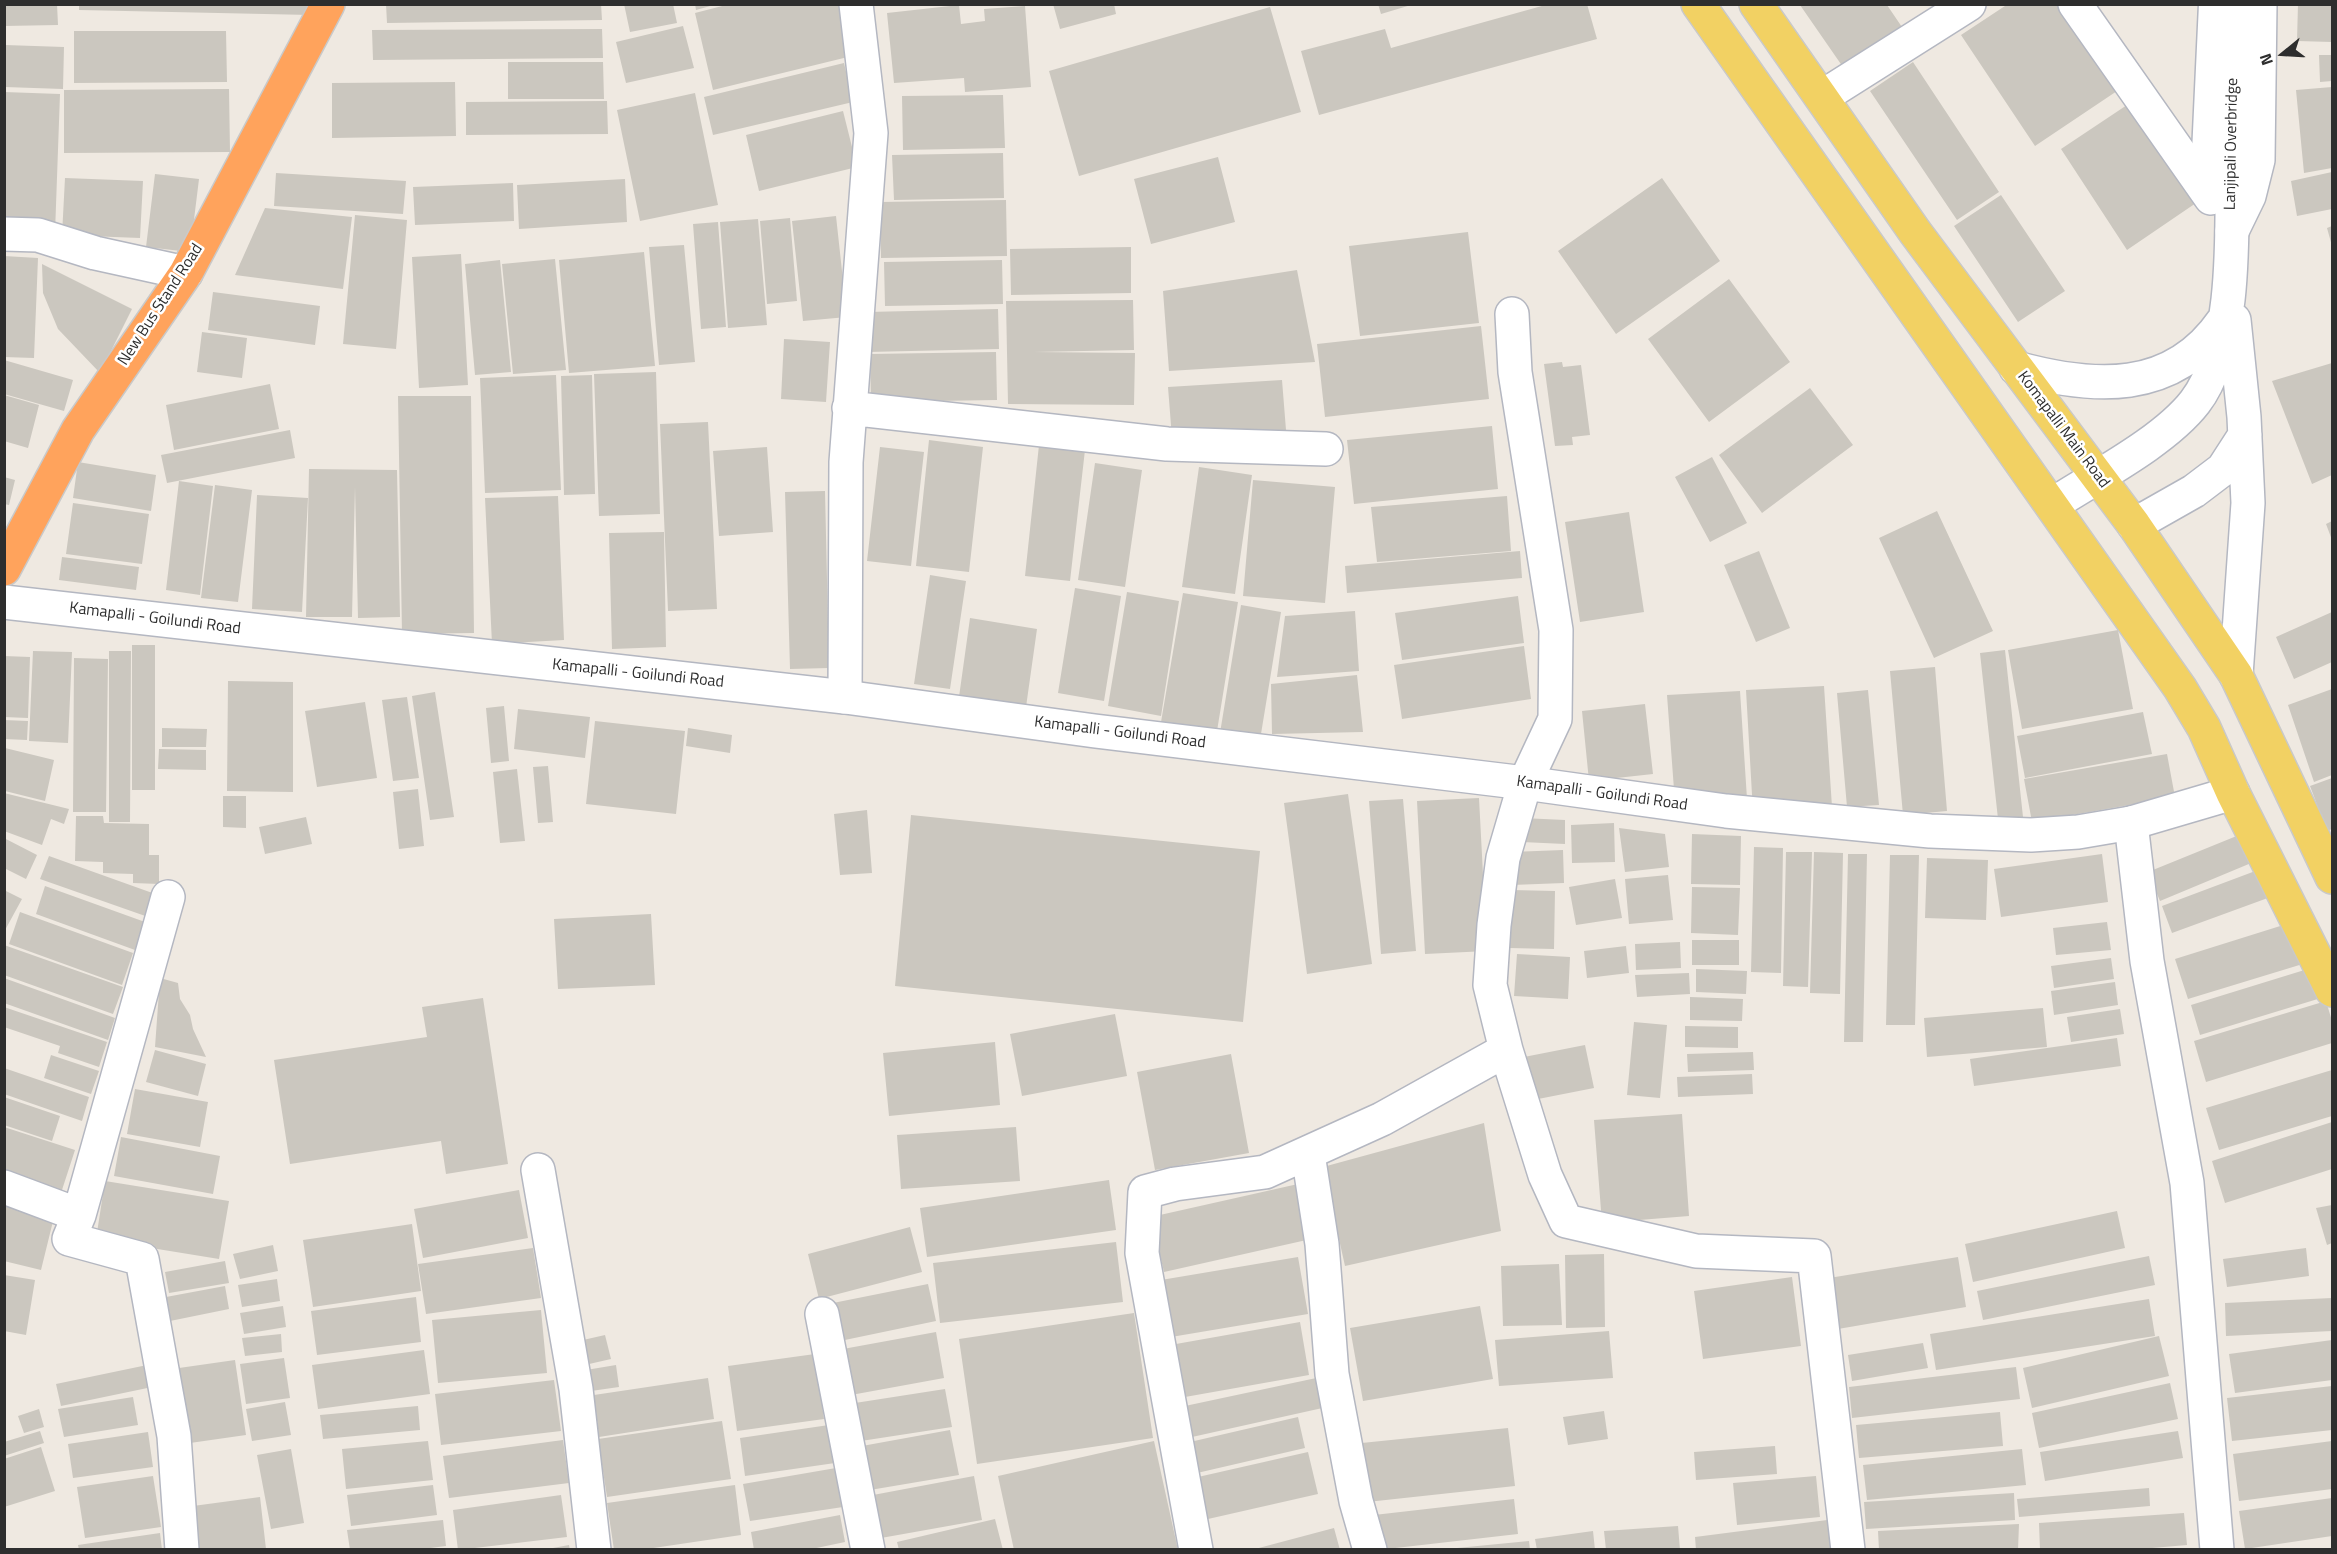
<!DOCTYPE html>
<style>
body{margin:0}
#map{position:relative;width:2337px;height:1554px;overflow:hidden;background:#efe9e1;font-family:"Titillium Web",sans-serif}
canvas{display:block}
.frame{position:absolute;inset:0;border:6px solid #2e2e2e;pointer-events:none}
.north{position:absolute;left:2253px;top:24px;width:60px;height:60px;-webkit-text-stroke:4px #fff;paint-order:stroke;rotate:252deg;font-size:16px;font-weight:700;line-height:24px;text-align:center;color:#2e2e2e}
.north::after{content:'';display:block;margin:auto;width:21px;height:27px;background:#2e2e2e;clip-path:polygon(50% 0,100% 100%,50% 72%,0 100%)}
</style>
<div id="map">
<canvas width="2337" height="1554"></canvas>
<div class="frame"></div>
<div class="north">N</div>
</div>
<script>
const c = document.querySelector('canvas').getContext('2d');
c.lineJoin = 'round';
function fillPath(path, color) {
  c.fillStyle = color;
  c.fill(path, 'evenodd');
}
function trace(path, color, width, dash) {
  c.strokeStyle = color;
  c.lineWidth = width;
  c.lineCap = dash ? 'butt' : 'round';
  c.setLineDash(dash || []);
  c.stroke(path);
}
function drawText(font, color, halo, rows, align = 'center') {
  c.font = font + ' "Titillium Web",sans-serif';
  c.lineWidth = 5;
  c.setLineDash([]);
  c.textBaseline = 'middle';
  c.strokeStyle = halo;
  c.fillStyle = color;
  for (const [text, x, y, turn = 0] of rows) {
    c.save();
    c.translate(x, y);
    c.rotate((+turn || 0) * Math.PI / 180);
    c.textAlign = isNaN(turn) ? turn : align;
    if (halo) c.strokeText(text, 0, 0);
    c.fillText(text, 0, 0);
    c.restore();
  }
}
fillPath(new Path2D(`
 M4,4H57L58,25L4,26Z
 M79,4H311V15L79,10Z
 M386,4H601L602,20L387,23Z
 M624,4H673L677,23L630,32Z
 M695,4H714V5L696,10Z
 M730,4H839L852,56L713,90L695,13Z
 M1053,4H1114L1116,14L1060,29Z
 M1378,4H1411V5L1381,14Z
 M1549,4H1587L1597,39L1319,115L1301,51L1385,29L1391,48Z
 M2008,4H2060L2117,91L2035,146L1961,35Z
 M2298,4H2332V42L2297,41Z
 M959,5L961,24L985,21L984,9L1025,6L1031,87L965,92L964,78L894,83L887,13Z
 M1800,5H1887L1904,30L1845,70Z
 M1270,7L1301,112L1079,176L1049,71Z
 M683,26L694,68L626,83L616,42Z
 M602,29L603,58L373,60L372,30Z
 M74,31H226L227,82L74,83Z
 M5,45L64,47L63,89L5,87Z
 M2319,55H2332V81L2320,82Z
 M508,62H603L604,99H508Z
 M1913,62L1999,192L1957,220L1870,91Z
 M844,63L853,102L713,135L704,97Z
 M455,82L456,136L332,138V83Z
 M2332,87V168L2304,173L2296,90Z
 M229,89L230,152L64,153V90Z
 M4,92L60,94L55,233L4,230Z
 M695,93L718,205L640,221L617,110Z
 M1003,95L1005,148L903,150L902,96Z
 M607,101L608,134L466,135V102Z
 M2130,103L2196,203L2127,250L2061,149Z
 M843,111L857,167L759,191L746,135Z
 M1003,153L1004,198L894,200L892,155Z
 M1218,157L1235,222L1151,244L1134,179Z
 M2332,172V209L2297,216L2291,181Z
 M276,173L406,181L403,214L274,206Z
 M155,174L199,179L190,252L146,247Z
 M65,178L143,181L140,238L62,235Z
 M1662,178L1720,261L1616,334L1558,251Z
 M625,179L627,222L519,229L517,185Z
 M513,183L514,221L415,225L413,187Z
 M2001,195L2065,291L2018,322L1954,226Z
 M1006,200L1007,256L881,258L880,202Z
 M265,208L352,217L343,289L235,275Z
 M355,215L407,220L396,349L343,344Z
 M836,216L847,317L803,321L792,221Z
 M790,218L797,301L767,304L760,221Z
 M758,219L767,325L728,328L720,222Z
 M718,222L726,327L701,329L693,224Z
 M2332,226V246L2327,228Z
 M1468,232L1479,323L1360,336L1349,246Z
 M684,245L695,362L659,365L649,247Z
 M1131,247V293L1011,295L1010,249Z
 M644,252L655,366L569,373L559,260Z
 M461,254L468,385L419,388L412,257Z
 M4,256L38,258L34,358L4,357Z
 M555,259L566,370L513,374L502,264Z
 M500,260L511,372L475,375L465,264Z
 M1002,260L1003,304L885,306L884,262Z
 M42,264L132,309L100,373L58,329L43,293Z
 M1297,270L1315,362L1169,371L1163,291Z
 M1729,279L1790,362L1709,422L1648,339Z
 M213,292L320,306L315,345L208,330Z
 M1133,300L1134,350L1034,352L1135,353L1134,405L1008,404L1006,301Z
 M998,309L999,349L867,352V312Z
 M1481,326L1489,399L1325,417L1317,344Z
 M202,332L247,338L242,378L197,372Z
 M784,339L830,342L826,402L781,399Z
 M996,352L997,400L871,402L870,354Z
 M4,360L73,380L64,411L4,394Z
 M1562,362L1563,367L1581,365L1590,435L1572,437L1573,445L1555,446L1544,364Z
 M2332,363V475L2312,484L2272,381Z
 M656,372L660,514L599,516L594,374Z
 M556,375L561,490L485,493L480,378Z
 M592,375L595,494L564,495L561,376Z
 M1282,380L1286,430L1172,438L1168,387Z
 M270,384L279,429L174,450L166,405Z
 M1810,388L1853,445L1762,513L1719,455Z
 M4,395L39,405L28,448L4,441Z
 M398,396H471L474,633L402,634Z
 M708,422L717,609L668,611L660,424Z
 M1492,426L1498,489L1354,504L1347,440Z
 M290,430L295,458L167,483L161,455Z
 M929,440L983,447L969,572L916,566Z
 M1039,445L1085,450L1070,581L1025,576Z
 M767,447L773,532L719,536L713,451Z
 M880,447L924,452L911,566L867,561Z
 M1712,457L1747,523L1710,542L1675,477Z
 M78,462L156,475L151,511L73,498Z
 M1095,463L1142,470L1125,587L1078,580Z
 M1199,467L1252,475L1235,594L1182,587Z
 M309,469L397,470L400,617L358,618L355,487L352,617H306Z
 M4,477L15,480L9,505L4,504Z
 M1253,480L1335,487L1325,603L1243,596Z
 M179,481L213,486L200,595L166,590Z
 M215,485L252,490L238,602L201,598Z
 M825,491L829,668L790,669L785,492Z
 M257,495L308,498L302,612L252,609Z
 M558,496L564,640L492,644L485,498Z
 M1507,496L1511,551L1377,562L1371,507Z
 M73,503L149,514L142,564L66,554Z
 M1937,511L1993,631L1934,658L1879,538Z
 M1629,512L1644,612L1580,622L1565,522Z
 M2332,521V540L2326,524Z
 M664,532L666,647L612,649L609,533Z
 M1520,551L1522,578L1347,593L1345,566Z
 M1759,551L1790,628L1756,642L1724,565Z
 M62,557L139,567L136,590L59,580Z
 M930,575L966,581L950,689L914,684Z
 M1075,588L1121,596L1104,701L1058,693Z
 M1127,592L1179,601L1161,716L1108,706Z
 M1183,593L1238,602L1217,731L1161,722Z
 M1518,596L1524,643L1402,660L1395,613Z
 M1241,605L1281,612L1260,740L1220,733Z
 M1355,611L1359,671L1277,677L1285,616Z
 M2332,612V662L2294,679L2276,637Z
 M970,618L1037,629L1026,707L959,697Z
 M2118,630L2133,709L2022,729L2008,650Z
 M132,645H155V790H132Z
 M1524,646L1531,699L1402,719L1394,665Z
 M2005,650L2023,817L1998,819L1980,653Z
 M33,651L72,652L68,743L29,741Z
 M109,651H131L130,822H109Z
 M4,656L30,657L28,718L4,717Z
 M74,658L108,659L106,812H73Z
 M1935,667L1947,811L1903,815L1890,671Z
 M1357,675L1363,732L1272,734L1271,684Z
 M228,681L293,682V792L227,791Z
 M1824,686L1832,807L1753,812L1746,690Z
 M2332,689V775L2314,782L2288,705Z
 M1868,690L1879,805L1847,807L1837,693Z
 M1740,691L1747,799L1675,803L1667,695Z
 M435,692L454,817L430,820L412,696Z
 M407,697L419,778L393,781L382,700Z
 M365,702L377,778L317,787L305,711Z
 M1645,704L1653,774L1589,781L1582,711Z
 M504,706L509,761L491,763L486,708Z
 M518,709L590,717L585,758L514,749Z
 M2143,712L2152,754L2025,778L2017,736Z
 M4,720L28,721L27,740L4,739Z
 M595,721L685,731L676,814L586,804Z
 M162,728L207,729L206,747H162Z
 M688,728L732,735L730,753L686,746Z
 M5,748L54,760L45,801L5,791Z
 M159,749L206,750V770L158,769Z
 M2167,754L2175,797L2032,822L2024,779Z
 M548,766L553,822L538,823L533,767Z
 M517,769L525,841L500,843L493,772Z
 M2332,778V829L2327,831L2310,786Z
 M418,789L424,846L399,849L393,792Z
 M4,793L69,809L64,824L51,819L42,845L4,831Z
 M1348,794L1372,964L1307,974L1284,803Z
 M223,796H246V828L223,827Z
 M1479,798L1487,951L1425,954L1417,801Z
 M1403,799L1416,951L1381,954L1369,801Z
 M867,810L872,873L840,875L834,814Z
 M911,815L1260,851L1243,1022L895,986Z
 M76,816H103L104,823L149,824V855H159V884L133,883V874L103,873V862L75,861Z
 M306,817L312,844L265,854L259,827Z
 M1522,818L1565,820V844L1522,842Z
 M1614,823L1615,862L1572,863L1571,825Z
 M1619,828L1665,834L1669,867L1625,872Z
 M2244,833L2256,861L2160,901L2148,872Z
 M1692,834L1741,836L1740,885L1691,884Z
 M4,838L37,855L26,879L4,868Z
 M1754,847L1783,848L1781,973L1751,972Z
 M1563,850L1564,883L1512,885L1511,852Z
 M1786,852H1812L1808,987L1783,986Z
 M1814,852L1843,853L1840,994L1810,993Z
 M1848,854H1867L1863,1042H1844Z
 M2102,854L2108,902L2001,917L1994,869Z
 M1890,855H1919L1915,1025H1886Z
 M49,856L158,895L151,918L40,879Z
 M1927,858L1988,860L1986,920L1925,918Z
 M2266,867L2276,895L2172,933L2162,906Z
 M1668,875L1673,920L1629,924L1625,879Z
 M1615,879L1622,918L1576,925L1569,887Z
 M45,886L145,922L135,950L36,914Z
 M1692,887L1740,888L1738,935L1691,933Z
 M4,890L22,899L4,932Z
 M1511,890L1555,891L1554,949L1509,948Z
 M20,912L133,953L122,985L9,944Z
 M651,914L655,985L558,989L554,919Z
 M2107,922L2111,950L2056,955L2053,928Z
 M2293,922L2306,963L2188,999L2175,959Z
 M1692,940H1739V965H1692Z
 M1680,942L1681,968L1636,970L1635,944Z
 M4,945L123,987L113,1014L4,975Z
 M1626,946L1629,973L1587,978L1584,951Z
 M1517,954L1570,957L1568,999L1514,996Z
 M2111,958L2114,979L2054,988L2051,966Z
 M2311,968L2321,998L2200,1035L2191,1005Z
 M1696,969L1747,971L1746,994L1696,992Z
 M1689,973L1690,994L1637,997L1635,975Z
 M4,978L115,1018L108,1040L4,1003Z
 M160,978L178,983L180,999L190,1015L193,1029L206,1057L155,1047Z
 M2115,982L2118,1005L2054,1015L2051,991Z
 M1690,997L1743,999L1742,1021L1690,1020Z
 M483,998L508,1164L446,1174L441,1141L290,1164L274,1060L427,1037L422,1007Z
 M2326,1001L2332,1021V1043L2206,1082L2194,1041Z
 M4,1007L107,1042L99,1067L58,1053L60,1046L4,1027Z
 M2043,1008L2047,1047L1927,1057L1924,1018Z
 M2120,1009L2124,1034L2071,1042L2067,1017Z
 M1115,1014L1127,1076L1022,1096L1010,1034Z
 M1634,1022L1667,1025L1660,1098L1627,1095Z
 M1685,1026L1738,1027V1048L1685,1047Z
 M2117,1038L2121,1066L1974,1086L1970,1059Z
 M995,1042L1000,1105L889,1116L883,1053Z
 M1585,1045L1594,1088L1533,1100L1524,1057Z
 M155,1050L206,1064L198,1096L146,1082Z
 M1753,1052L1754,1070L1688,1072L1687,1054Z
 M1231,1054L1249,1153L1155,1170L1137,1072Z
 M51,1055L99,1071L91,1094L44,1078Z
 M4,1068L89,1097L82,1121L4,1094Z
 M2332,1070V1116L2219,1150L2206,1108Z
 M1752,1074L1753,1094L1678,1097L1677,1077Z
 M135,1089L208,1102L200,1147L127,1134Z
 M4,1097L60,1116L52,1141L4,1125Z
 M1682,1114L1689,1216L1602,1223L1594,1120Z
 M2332,1122V1169L2225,1203L2212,1161Z
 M1484,1123L1501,1231L1345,1266L1323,1167Z
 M4,1127L75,1150L61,1193L4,1174Z
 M1016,1127L1020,1181L901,1189L897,1135Z
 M121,1137L220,1156L213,1194L114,1176Z
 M1109,1180L1116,1230L927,1257L920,1208Z
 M105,1181L229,1201L219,1259L96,1239Z
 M1298,1184L1311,1239L1164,1272L1151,1217Z
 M519,1190L528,1238L423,1258L414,1209Z
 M4,1192L55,1213L41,1270L4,1261Z
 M2332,1205V1243L2327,1245L2316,1208Z
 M2117,1211L2125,1248L1973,1282L1965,1244Z
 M412,1224L421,1291L313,1307L303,1240Z
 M910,1227L922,1272L819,1299L808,1254Z
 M1116,1242L1123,1302L940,1323L933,1263Z
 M273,1245L278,1271L240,1279L233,1254Z
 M533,1248L541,1298L426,1314L418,1264Z
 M2306,1248L2309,1276L2227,1287L2223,1259Z
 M1604,1254L1605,1327L1566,1328L1565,1255Z
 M2149,1256L2155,1285L1983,1320L1977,1291Z
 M1298,1257L1308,1314L1171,1337L1161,1280Z
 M1958,1257L1966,1307L1838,1329L1829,1278Z
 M225,1261L229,1283L169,1293L165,1272Z
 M1559,1264L1562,1325L1503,1326L1501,1266Z
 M4,1275L35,1280L26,1335L4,1331Z
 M1792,1277L1801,1346L1703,1359L1694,1291Z
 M277,1279L280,1301L242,1307L238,1285Z
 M928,1284L936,1321L840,1341L833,1303Z
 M225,1286L229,1309L170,1321L166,1297Z
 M416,1297L421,1342L317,1355L311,1311Z
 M2332,1298V1331L2226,1336L2225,1303Z
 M2149,1299L2155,1336L1936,1370L1930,1334Z
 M283,1306L286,1327L244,1334L240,1313Z
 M1480,1306L1493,1379L1363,1401L1350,1328Z
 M541,1310L547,1373L438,1383L432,1320Z
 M1134,1313L1153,1438L977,1464L959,1339Z
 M1300,1322L1309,1375L1185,1397L1176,1344Z
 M1609,1331L1613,1378L1499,1386L1495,1340Z
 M936,1332L944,1378L851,1395L843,1349Z
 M281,1334L282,1352L245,1356L242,1338Z
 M605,1335L611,1359L576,1367L570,1343Z
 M2159,1336L2169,1376L2032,1408L2023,1368Z
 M2332,1340V1380L2235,1393L2229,1354Z
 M1923,1343L1928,1368L1852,1381L1848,1355Z
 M424,1350L430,1394L318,1409L312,1365Z
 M815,1354L824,1419L737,1431L728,1366Z
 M284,1358L290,1398L246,1404L240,1364Z
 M235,1360L246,1435L183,1444L172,1369Z
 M152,1364L157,1386L61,1406L56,1384Z
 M616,1365L619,1387L584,1392L580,1371Z
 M2016,1367L2020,1399L1852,1418L1849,1387Z
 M1321,1377L1327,1407L1192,1437L1185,1406Z
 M708,1378L714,1419L599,1437L594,1395Z
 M554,1380L561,1431L441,1445L435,1394Z
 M2170,1383L2178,1419L2039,1448L2032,1413Z
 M2332,1386V1430L2232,1441L2227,1398Z
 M945,1389L952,1427L861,1441L855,1403Z
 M133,1397L138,1425L64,1437L58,1409Z
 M285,1402L291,1435L252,1441L246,1409Z
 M418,1406L420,1430L323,1439L320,1415Z
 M39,1409L44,1427L24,1433L18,1416Z
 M1604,1411L1608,1439L1568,1445L1563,1417Z
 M2000,1412L2003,1446L1859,1458L1856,1425Z
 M1298,1417L1305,1448L1197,1473L1190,1442Z
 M722,1421L731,1479L607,1497L598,1439Z
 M829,1425L835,1463L745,1476L740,1438Z
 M1508,1428L1515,1486L1358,1503L1352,1444Z
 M950,1430L959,1475L870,1490L862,1446Z
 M40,1431L44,1443L4,1456V1442Z
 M2178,1431L2183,1458L2045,1481L2040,1452Z
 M148,1432L153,1467L73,1478L68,1444Z
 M563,1440L569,1483L449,1498L443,1456Z
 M428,1441L433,1480L346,1489L342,1449Z
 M1154,1441L1178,1550H1014L998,1476Z
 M2332,1441V1489L2239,1501L2233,1454Z
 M1775,1446L1777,1474L1696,1480L1694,1452Z
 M41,1447L55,1491L4,1507V1459Z
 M291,1449L304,1523L271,1529L257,1455Z
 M2022,1449L2026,1485L1867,1500L1863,1465Z
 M1308,1452L1318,1494L1208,1519L1198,1477Z
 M836,1468L843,1507L750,1521L743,1484Z
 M153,1476L161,1527L85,1538L77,1487Z
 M974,1476L982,1520L881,1538L873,1495Z
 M1816,1476L1820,1517L1737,1525L1733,1483Z
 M433,1485L437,1515L351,1526L347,1495Z
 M735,1485L741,1535L640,1550H614L607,1503Z
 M2149,1488L2150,1506L2019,1517L2017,1499Z
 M2014,1493L2015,1520L1866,1529L1864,1502Z
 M561,1495L567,1537L458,1550L453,1510Z
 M260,1497L266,1549L198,1550L193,1506Z
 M2332,1498V1536L2245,1549L2239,1511Z
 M1514,1499L1518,1534L1378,1550L1374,1515Z
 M2184,1513L2187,1545L2129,1550H2040L2039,1523Z
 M840,1515L845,1542L807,1550H754L751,1532Z
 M995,1519L1003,1550H899L897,1542Z
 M1835,1519L1839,1550H1696L1695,1537Z
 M443,1520L446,1546L415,1550H350L347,1530Z
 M2019,1524L2018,1550H1879L1878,1531Z
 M1678,1526L1680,1550H1606L1604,1531Z
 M1334,1528L1340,1550H1255V1549Z
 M1593,1531L1595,1550H1537L1535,1539Z
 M160,1533L162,1550H79L78,1545Z
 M1529,1541L1530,1550H1457V1548Z
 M569,1545L570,1550H553V1548Z`), '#cbc7bf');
const lane = new Path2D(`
 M2210,193L2204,153L2211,4`);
const street = new Path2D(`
 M2075,4L2211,198
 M1822,97L1969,4
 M2232,231L2249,196L2258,160L2260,4
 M4,234L38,235L95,253L186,273
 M849,408L1167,444L1326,449
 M845,697L846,462L871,133L856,4
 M2131,823L2147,961L2187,1183L2217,1550
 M168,897L79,1215L69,1239L142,1259L174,1436L182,1550
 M1506,1050L1545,1175L1566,1221L1696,1251L1814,1256L1848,1550
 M1308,1154L1322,1244L1332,1374L1356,1501L1370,1550
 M538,1170L576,1389L594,1550
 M4,1187L79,1215
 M822,1314L868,1550
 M1196,1550L1142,1253L1145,1192L1175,1184L1265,1172L1382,1119L1506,1050L1490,985L1494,925L1503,858L1525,783L1555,719L1556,630L1515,372L1512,314`);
const secondary = new Path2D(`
 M2234,320L2244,417L2248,503L2236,675
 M2016,368C2093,389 2172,395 2223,321
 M2052,505C2095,477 2164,442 2195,402C2237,347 2232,231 2232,163C2233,110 2233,57 2234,4
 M2134,525L2194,491L2223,469L2245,435
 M4,602L845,697L1095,731L1525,783L1726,811L1930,831L2031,835L2078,832L2131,823L2233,793`);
const primary = new Path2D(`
 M1698,4L2180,688L2204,728L2233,793L2332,990
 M1756,4L1915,232L2134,525L2236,675L2332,877`);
const highway = new Path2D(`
 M4,569L78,430L186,273L328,4`);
trace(lane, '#b4b7c1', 27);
trace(street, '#b4b7c1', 36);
trace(secondary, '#b4b7c1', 36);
trace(primary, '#c9c9c9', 36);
trace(highway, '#c9c9c9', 36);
trace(lane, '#fff', 24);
trace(street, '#fff', 33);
trace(secondary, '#fff', 33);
trace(primary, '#f2d163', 33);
trace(highway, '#ffa35c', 33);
drawText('16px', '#2e2e2e', '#fff', [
 ["Lanjipali Overbridge",2232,144,-89],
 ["New Bus Stand Road",161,305,-57],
 ["Komapalli Main Road",2063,430,53],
 ["Kamapalli - Goilundi Road",155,619,7],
 ["Kamapalli - Goilundi Road",638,674,6],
 ["Kamapalli - Goilundi Road",1120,733,7],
 ["Kamapalli - Goilundi Road",1602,794,8]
]);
</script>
